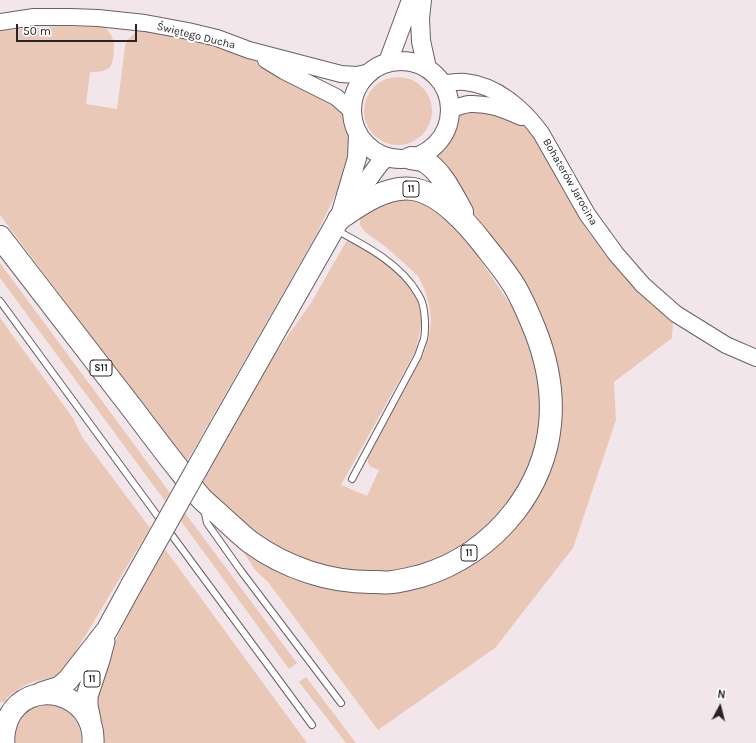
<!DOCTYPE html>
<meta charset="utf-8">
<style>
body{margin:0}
#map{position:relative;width:756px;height:743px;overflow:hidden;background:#f3e6eb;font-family:Karla,sans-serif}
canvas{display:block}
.north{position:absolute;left:700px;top:687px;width:40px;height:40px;-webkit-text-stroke:3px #fff;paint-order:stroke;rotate:7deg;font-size:11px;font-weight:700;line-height:16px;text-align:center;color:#292527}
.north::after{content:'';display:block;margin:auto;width:14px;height:18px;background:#292527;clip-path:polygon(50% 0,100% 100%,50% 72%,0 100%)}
.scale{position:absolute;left:16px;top:24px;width:121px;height:18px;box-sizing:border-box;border:2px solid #292527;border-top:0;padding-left:5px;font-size:12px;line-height:14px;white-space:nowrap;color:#292527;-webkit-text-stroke:3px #fff;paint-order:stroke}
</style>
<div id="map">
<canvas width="756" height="743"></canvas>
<div class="north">N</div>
<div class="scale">50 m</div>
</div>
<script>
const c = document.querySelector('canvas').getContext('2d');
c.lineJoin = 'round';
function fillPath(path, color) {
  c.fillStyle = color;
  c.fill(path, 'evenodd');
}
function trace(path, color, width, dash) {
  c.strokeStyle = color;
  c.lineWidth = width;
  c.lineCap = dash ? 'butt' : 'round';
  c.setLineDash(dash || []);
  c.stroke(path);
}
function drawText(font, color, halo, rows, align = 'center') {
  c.font = font + ' Karla,sans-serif';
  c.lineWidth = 4;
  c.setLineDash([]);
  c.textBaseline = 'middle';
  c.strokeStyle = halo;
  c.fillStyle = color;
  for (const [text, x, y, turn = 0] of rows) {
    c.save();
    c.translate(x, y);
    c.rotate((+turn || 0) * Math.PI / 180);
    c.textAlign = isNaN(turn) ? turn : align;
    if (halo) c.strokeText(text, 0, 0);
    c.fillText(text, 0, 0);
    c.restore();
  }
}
fillPath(new Path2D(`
 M61,26L105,27C108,31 112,35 113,40C115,46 114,64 109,68C104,72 97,72 90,72L86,104L117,109L125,46C127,39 133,35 138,30L163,34L208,44L271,67L342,109L351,134L348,169L315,237L186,463L0,215V31L33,28Z
 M364 111a34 34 0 1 1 68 0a34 34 0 1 1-68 0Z
 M473,109L518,120L530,131L539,142L570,203L590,234L611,261L670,317C675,327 672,328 672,338L614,382L616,420L573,548L495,648L378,730L268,582L256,571L242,550L288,577L306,584L333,590L361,593H385L484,553L558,422L490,237L434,159V151L445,138L454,122L459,116L465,112Z
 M404,194L447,215L481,261L512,307L522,323L535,358L541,395L539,428L533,458L512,500L478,537L427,565L371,576L303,563L234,519L202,484L263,372L277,351L311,303L346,242L349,240L387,262L412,288L418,301L421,314V324L419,336L415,352L341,485L367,496L379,470L371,467L368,463V453L423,355L429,338L431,321L429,304L424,288L418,276L404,263L386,247L365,232L360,225V220L367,211Z
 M0,263L170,493L165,501L0,278Z
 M0,318L73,418L82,437L150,528L64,671C51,681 36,678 22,687C17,690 11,694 7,698C6,700 5,702 3,702C2,703 1,702 0,702Z
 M185,513L297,663L289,669L181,521Z
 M165,549L307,743H102L103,737L102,724L95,706L97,680L132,606Z
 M306,677L356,743H346L299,682Z
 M46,705C67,706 83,720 81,743H13L17,723L26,712L32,708Z`), '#eac8b7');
const service = new Path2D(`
 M336,230C366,246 401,264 418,294C419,296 421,299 422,302C425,311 426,329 424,339C422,344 420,350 418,356L352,479
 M0,301L162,522
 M204,509L207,523L241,571L341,703
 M168,530L312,725`);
const tertiary = new Path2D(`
 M0,22L34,17H71L98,18L145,23L188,31L217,38L249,50L341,74L357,75L370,72
 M266,60L284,71L336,97L352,111
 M443,83C450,83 458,81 465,82C496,85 523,108 541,133L587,214L616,254L643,285L676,314L726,345L756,358
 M451,109C457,107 463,105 469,104C489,103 503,109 521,117`);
const secondary = new Path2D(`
 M422,0L420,18L421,41L427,68
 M352 110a49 49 0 1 1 98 0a49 49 0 1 1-98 0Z
 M388,62L411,0
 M347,208L380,163L387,157
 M339,219L357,158L358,134`);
const trunk = new Path2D(`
 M220,428L339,219
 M41,693L60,687L68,680L107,630L131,586
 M90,720L87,706V696L99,660L104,641
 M4,743C3,735 5,727 8,719C28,675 96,692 93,743`);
const motorway = new Path2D(`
 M411,158C415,159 420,159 424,161C441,170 453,196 462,212
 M0,237C45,295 90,353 135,412C150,432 165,452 181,472C188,481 194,491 202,499C209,506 217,512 224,519C232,526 241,535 250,542C286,568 330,583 375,582C381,582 387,583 392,582C402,581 412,578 421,576C458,565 491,542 515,511C557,456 560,393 535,330C529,315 523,301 515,287C506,272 495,259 484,245C468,224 440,193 413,189C387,185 359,205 339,219`);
trace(service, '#6a5f64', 8);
trace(tertiary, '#6a5f64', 18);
trace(secondary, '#6a5f64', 20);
trace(trunk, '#6a5f64', 23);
trace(motorway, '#6a5f64', 24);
trace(service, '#fff', 6);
trace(tertiary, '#fff', 16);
trace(secondary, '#fff', 18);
trace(trunk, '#fff', 21);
trace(motorway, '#fff', 22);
const trunkBridge = new Path2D(`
 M131,586L220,428`);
trace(trunkBridge, '#6a5f64', 23, []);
trace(trunkBridge, '#fff', 21);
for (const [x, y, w] of [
 [411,189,16],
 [101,368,22],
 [469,553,16],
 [92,679,16]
]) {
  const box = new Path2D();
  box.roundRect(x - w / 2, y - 8, w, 16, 3);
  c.fillStyle = '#fff';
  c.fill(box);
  trace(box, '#292527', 1);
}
drawText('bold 10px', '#292527', null, [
 ["11",411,189],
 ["S11",101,368],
 ["11",469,553],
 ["11",92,679]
]);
drawText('11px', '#292527', '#fff', [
 ["Świętego Ducha",196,36,14],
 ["Bohaterów Jarocina",570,182,60]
]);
</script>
